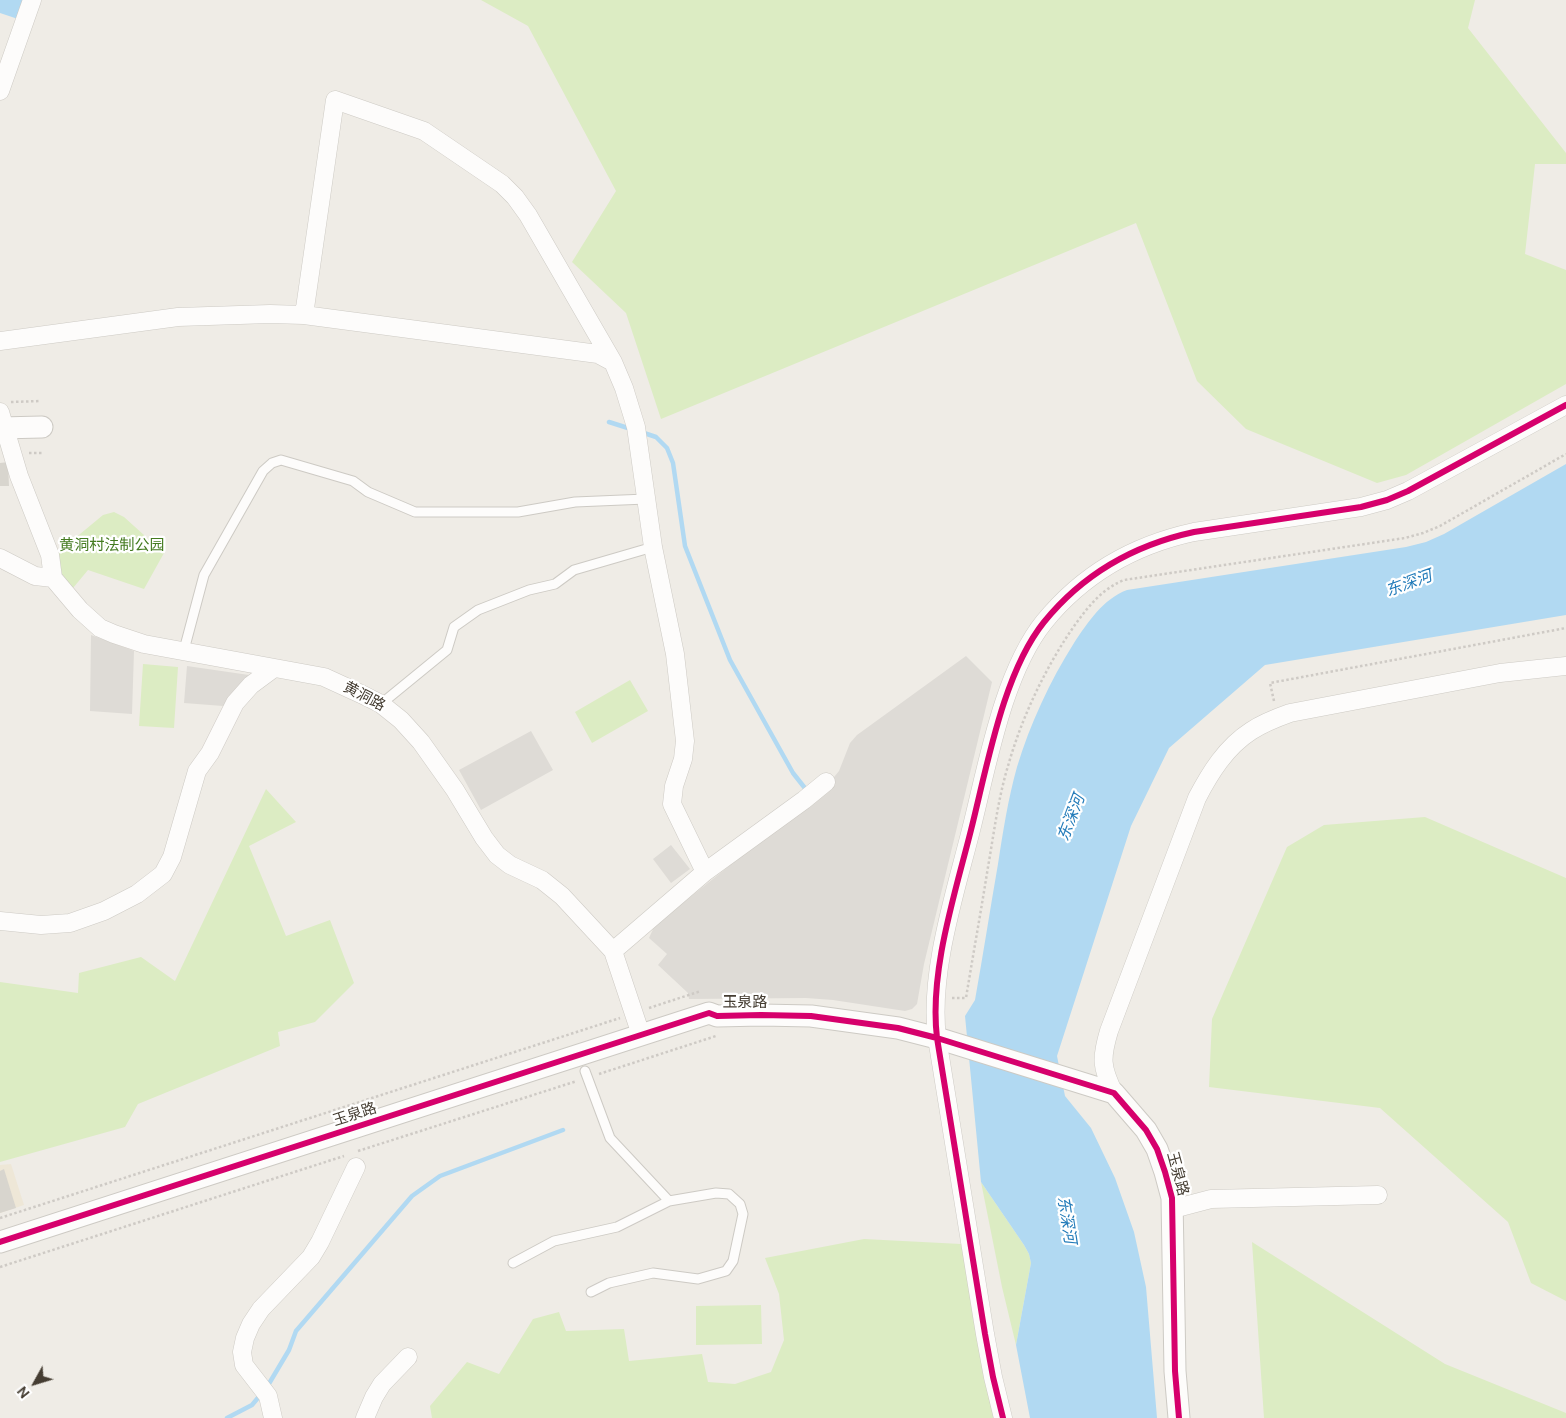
<!DOCTYPE html>
<meta charset="utf-8">
<style>
body{margin:0}
#map{position:relative;width:1566px;height:1418px;overflow:hidden;background:#efece6;font-family:"DM Sans",sans-serif}
canvas{display:block}
.north{position:absolute;left:10px;top:1358px;width:50px;height:50px;-webkit-text-stroke:4px #fff;paint-order:stroke;rotate:231deg;font-size:14px;font-weight:700;line-height:20px;text-align:center;color:#453d32}
.north::after{content:'';display:block;margin:auto;width:18px;height:22px;background:#453d32;clip-path:polygon(50% 0,100% 100%,50% 72%,0 100%)}
</style>
<div id="map">
<canvas width="1566" height="1418"></canvas>
<div class="north">N</div>
</div>
<script>
const c = document.querySelector('canvas').getContext('2d');
c.lineJoin = 'round';
function fillPath(path, color) {
  c.fillStyle = color;
  c.fill(path, 'evenodd');
}
function trace(path, color, width, dash) {
  c.strokeStyle = color;
  c.lineWidth = width;
  c.lineCap = dash ? 'butt' : 'round';
  c.setLineDash(dash || []);
  c.stroke(path);
}
function drawText(font, color, halo, rows, align = 'center') {
  c.font = font + ' "DM Sans","Noto Sans SC",sans-serif';
  c.lineWidth = 4.5;
  c.setLineDash([]);
  c.textBaseline = 'middle';
  c.strokeStyle = halo;
  c.fillStyle = color;
  for (const [text, x, y, turn = 0] of rows) {
    c.save();
    c.translate(x, y);
    c.rotate((+turn || 0) * Math.PI / 180);
    c.textAlign = isNaN(turn) ? turn : align;
    if (halo) c.strokeText(text, 0, 0);
    c.fillText(text, 0, 0);
    c.restore();
  }
}
fillPath(new Path2D(`
 M11,1164L24,1205L0,1213V1165Z`), '#eee7d7');
fillPath(new Path2D(`
 M481,0H1475L1468,28L1566,153V164H1535L1525,254L1566,270V384L1406,475L1377,483L1246,429L1197,381L1136,223L661,419L626,313L572,262L616,191L528,26Z
 M114,512L124,517L164,553L144,589L88,570L73,588L61,576L56,554L103,515Z
 M143,664L178,667L174,728L139,726Z
 M630,680L648,711L592,743L575,712Z
 M266,789L296,822L249,846L286,936L330,920L354,983L315,1022L278,1032L280,1046L138,1104L125,1127L0,1162V982L78,993L79,973L141,957L175,981Z
 M1425,817L1566,878V1301L1531,1283L1508,1222L1380,1108L1209,1087L1212,1019L1287,847L1324,825Z
 M981,1182L1024,1245L1029,1254L1031,1263L1016,1345L1002,1287Z
 M864,1239L961,1244L1001,1418H432L430,1406L467,1362L499,1374L533,1319L559,1312L566,1331L624,1329L629,1361L702,1354L708,1382L735,1384L771,1372L784,1340L779,1294L765,1258Z
 M1252,1242L1445,1364L1566,1413V1418H1264Z
 M761,1305L762,1344L696,1345V1306Z`), '#dcecc3');
fillPath(new Path2D(`
 M91,635L134,651L132,714L90,711Z
 M966,656L992,682L924,964L917,1004L912,1009L905,1011L833,1000L806,998L689,999L688,993L658,965L667,954L649,938L655,925L821,793L839,771L850,743L857,735Z
 M187,666L249,675L223,706L184,703Z
 M531,731L553,770L481,810L459,770Z
 M671,845L690,869L671,883L653,859Z`), '#dedbd6');
fillPath(new Path2D(`
 M0,0H24L18,19L0,13Z
 M1566,464V615L1265,665L1169,748L1131,826L1057,1056L1065,1096L1091,1128L1115,1178L1134,1232L1146,1287L1157,1418H1030L1016,1345L1031,1263L1029,1254L1024,1245L981,1182L965,1016L975,1000C983,955 990,910 998,864C1003,832 1008,799 1017,767C1030,724 1050,681 1074,643C1088,622 1103,599 1127,590L1406,547L1426,542L1444,534Z`), '#b1d9f2');
trace(new Path2D(`
 M609,422L631,429
 M641,432L656,437L667,448L673,463L685,546L730,660L793,773L808,792
 M267,1387L289,1350L296,1331L412,1196L440,1176L563,1130
 M227,1418L252,1405L262,1393`), '#b1d9f2', 4.5);
fillPath(new Path2D(`
 M8,462L9,486H0V463Z
 M4,1169L16,1208L0,1213V1171Z`), '#d8d5ce');
const service = new Path2D(`
 M184,650L204,575L263,471L272,463L281,460L353,481L368,492L415,512H518L575,502L646,499
 M381,704L447,650L454,627L478,610L529,590L555,584L574,570L653,547
 M585,1071L610,1138L669,1201L716,1193L729,1194L740,1204L743,1214L733,1261L726,1271L698,1279L653,1273L609,1283L591,1292
 M513,1263L554,1241L617,1227L669,1201`);
const minor = new Path2D(`
 M0,91L32,0
 M304,315L335,100L424,131L502,184L515,197L528,215L613,362L624,388L636,427L653,547L675,654L685,741L683,759L674,786L672,804L705,872
 M0,341L178,317L270,314L304,315L598,354L613,362
 M0,412L19,476L50,555L53,578L80,610L100,628L114,634L144,644L324,677L361,694L381,704L401,720L421,742L455,790L484,838L497,855L510,865L542,880L562,896L613,951L641,1035
 M0,558L35,576L53,578
 M0,921L41,925L70,923L104,911L137,894L163,874L172,857L197,771L210,753L235,703L251,685L274,668
 M613,951L705,872L804,800L826,782
 M1114,1093C1101,1067 1101,1058 1109,1031L1197,798C1210,773 1226,747 1251,731C1263,723 1276,718 1290,713L1500,673L1566,666
 M1173,1209L1211,1199L1378,1195
 M273,1418L268,1396L244,1365L242,1352L245,1338L251,1324L261,1309L311,1257L320,1242L356,1167
 M365,1418L374,1397L382,1384L408,1357
 M1003,1418L993,1377L985,1334L937,1038C929,972 955,894 971,830C987,767 1003,673 1044,622C1083,574 1134,545 1194,532L1361,507L1387,500L1408,491L1566,405`);
const tertiary = new Path2D(`
 M0,428L42,427
 M0,1242L709,1013L717,1016L761,1015L811,1016L898,1028L937,1038L1114,1093L1146,1130L1157,1149L1165,1172L1172,1198L1175,1371L1179,1418`);
trace(service, '#cdcac4', 11);
trace(minor, '#cdcac4', 19);
trace(tertiary, '#cdcac4', 23);
trace(new Path2D(`
 M11,402L41,401
 M29,453H42
 M1274,701L1270,683L1566,628
 M952,998H966C973,955 981,911 988,867C994,833 998,799 1008,766C1021,720 1042,675 1068,635C1083,613 1099,590 1124,580L1405,538L1423,533L1440,526L1566,454
 M649,1008L701,991
 M599,1074L716,1036
 M358,1151L577,1081
 M0,1218L620,1018
 M0,1267L344,1156`), '#cecac5', 2.5, [2.5, 2.5]);
trace(service, '#fdfcfb', 9);
trace(minor, '#fdfcfb', 18);
trace(tertiary, '#fdfcfb', 21);
trace(new Path2D(`
 M0,1242L709,1013L717,1016L761,1015L811,1016L898,1028L937,1038L1114,1093L1146,1130L1157,1149L1165,1172L1172,1198L1175,1371L1179,1418
 M1003,1418L993,1377L985,1334L937,1038C929,972 955,894 971,830C987,767 1003,673 1044,622C1083,574 1134,545 1194,532L1361,507L1387,500L1408,491L1566,405`), '#d6006c', 6);
drawText('15px', '#447b20', '#fff', [
 ["黄洞村法制公园",112,546]
]);
drawText('15px', '#453d32', '#fff', [
 ["黄洞路",364,697,28],
 ["玉泉路",745,1003],
 ["玉泉路",355,1115,-18],
 ["玉泉路",1177,1174,75]
]);
drawText('italic 16px', '#227bb9', '#fff', [
 ["东深河",1409,584,-20],
 ["东深河",1072,818,-69],
 ["东深河",1066,1220,81]
]);
</script>
